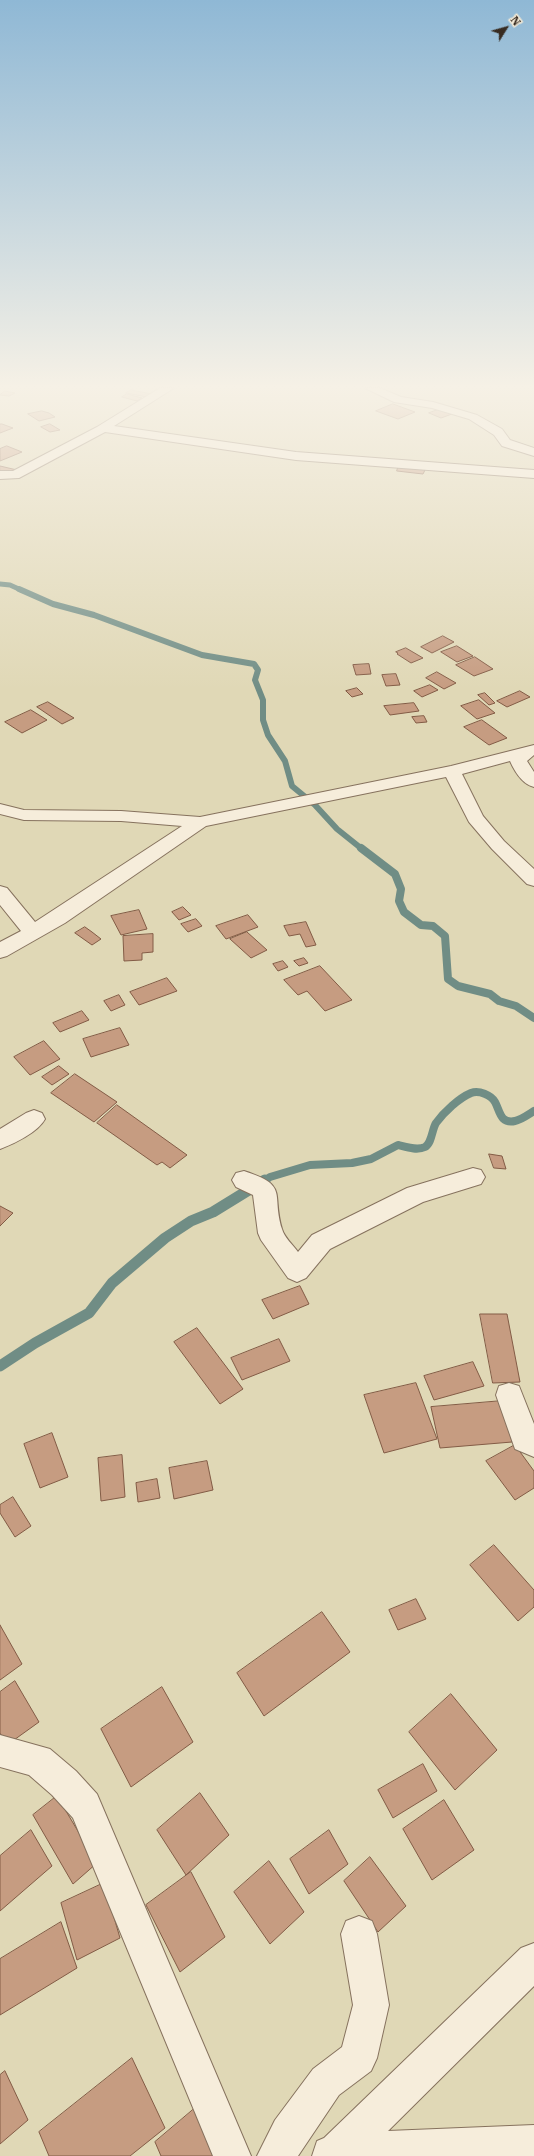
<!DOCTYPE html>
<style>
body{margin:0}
#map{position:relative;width:534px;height:2156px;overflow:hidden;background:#ebdfc8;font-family:"IBM Plex Serif",serif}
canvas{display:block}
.north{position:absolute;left:486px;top:8px;width:40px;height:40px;-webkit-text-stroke:3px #f3ead7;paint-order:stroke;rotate:53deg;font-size:11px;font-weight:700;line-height:16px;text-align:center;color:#372b21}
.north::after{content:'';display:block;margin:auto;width:14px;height:18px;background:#372b21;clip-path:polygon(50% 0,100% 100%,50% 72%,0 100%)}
</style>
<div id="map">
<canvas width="534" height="2156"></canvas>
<div class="north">N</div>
</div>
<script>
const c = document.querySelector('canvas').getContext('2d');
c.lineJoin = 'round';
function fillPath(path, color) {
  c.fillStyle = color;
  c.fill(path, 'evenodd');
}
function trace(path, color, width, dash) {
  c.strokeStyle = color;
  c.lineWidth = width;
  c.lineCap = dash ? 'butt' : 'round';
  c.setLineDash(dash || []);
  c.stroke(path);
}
fillPath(new Path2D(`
 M0,388H534V2156H0Z`), '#e0d8b6');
trace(new Path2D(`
 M0,584L10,585L21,590`), '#708d85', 5);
trace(new Path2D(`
 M19,589L53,604L94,615L202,655L254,664L258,670L255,680L263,700V720L268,735L285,761L292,786L315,805L337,829L362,849`), '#708d85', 6);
trace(new Path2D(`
 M361,848L395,874L401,889L399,901L404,912L421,925L433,926L445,936L448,979L458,986L490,994L499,1001L516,1006L534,1018
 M264,1181L270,1177L310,1165L352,1163L371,1159L398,1145C406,1147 417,1151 425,1147C432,1143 432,1129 436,1123C444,1112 459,1098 471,1093C479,1090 491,1095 495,1102C500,1111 500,1124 515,1121C521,1120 529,1114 534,1111`), '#708d85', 8);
trace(new Path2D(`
 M0,1366L35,1343L89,1313L112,1283L165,1238L191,1221L213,1212L265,1180`), '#708d85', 11);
const building = new Path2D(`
 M131,390L152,394L147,397L126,393Z
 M5,391L15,393L9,396L0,395Z
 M127,394L142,398L137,401L122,397Z
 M393,404L415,412L398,419L376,411Z
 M440,409L452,414L441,418L429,413Z
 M42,411L49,413L55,417L39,421L28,414Z
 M0,424H2L13,428L0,433Z
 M50,424L60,430L50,432L41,427Z
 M7,446L22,452L0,461V449Z
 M399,465L426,468L423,474L397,471Z
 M0,466L17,470L11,474L0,472Z
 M443,636L454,642L432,653L421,647Z
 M457,646L473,656L457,662L441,652Z
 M406,648L423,658L411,663L397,654L398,653L396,652Z
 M475,657L493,669L474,676L456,665Z
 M369,664L371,674L356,675L353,665Z
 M437,672L456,683L444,689L426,678Z
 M396,674L400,685L386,686L382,675Z
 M430,685L438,690L422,697L414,691Z
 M357,688L363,694L352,697L346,691Z
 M520,691L530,697L507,707L497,701Z
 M485,693L495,703L489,705L478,695Z
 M479,700L495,713L477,719L461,706Z
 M48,702L74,718L62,724L37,707Z
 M414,703L419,711L390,715L384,706Z
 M31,710L47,720L22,733L5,722Z
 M424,716L427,722L416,723L412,717Z
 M482,720L507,738L489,745L464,727Z
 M183,907L191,915L179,920L172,912Z
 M139,910L147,929L121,935L111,916Z
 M248,915L258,927L226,939L216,926Z
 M196,919L202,926L188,932L181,924Z
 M306,922L316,945L306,947L300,934L289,936L284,926Z
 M85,927L92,932L101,939L92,945L75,933Z
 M247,932L267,950L251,958L230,939Z
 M153,934V952L142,953V960L124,961L123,936Z
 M304,958L308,963L299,966L294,961Z
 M283,961L288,967L278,971L273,964Z
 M320,966L352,1000L325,1011L307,991L298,995L284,980Z
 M167,978L177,991L139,1005L130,992Z
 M119,995L125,1005L111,1011L104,1001Z
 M82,1011L89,1020L60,1032L53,1023Z
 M120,1028L129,1045L91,1057L83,1039Z
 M44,1041L60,1059L30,1075L14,1057Z
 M59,1066L69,1074L52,1085L42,1077Z
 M75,1074L117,1102L94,1122L51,1093Z
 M117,1105L187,1155L170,1168L162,1162L157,1165L97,1123Z
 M489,1154L502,1156L506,1169L494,1168Z
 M0,1206L13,1213L0,1226Z
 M300,1286L309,1304L273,1319L262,1300Z
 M480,1314H507L520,1382L493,1383Z
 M197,1328L243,1389L220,1404L174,1342Z
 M279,1339L290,1361L242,1380L231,1358Z
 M473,1362L484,1386L434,1400L424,1376Z
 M416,1383L437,1439L384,1453L364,1395Z
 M502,1401L512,1442L440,1448L431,1407Z
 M52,1433L68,1477L40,1488L24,1444Z
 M515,1445L534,1471V1488L515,1500L486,1461Z
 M122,1455L125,1497L101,1501L98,1458Z
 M207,1461L213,1490L174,1499L169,1468Z
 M157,1479L160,1498L138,1502L136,1483Z
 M13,1497L31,1526L15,1537L0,1513V1505Z
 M494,1545L534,1590V1607L518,1621L470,1565Z
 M416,1599L426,1619L398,1630L389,1610Z
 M322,1612L350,1652L264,1716L237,1673Z
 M0,1625L22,1664L0,1680Z
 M15,1681L39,1722L7,1745L0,1733V1692Z
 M162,1687L193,1742L131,1787L101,1729Z
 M451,1694L497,1750L455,1790L409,1732Z
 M423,1764L437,1791L393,1818L378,1790Z
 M200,1793L229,1835L186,1875L157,1830Z
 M57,1796L97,1863L73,1884L33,1815Z
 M444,1800L474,1850L432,1880L403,1829Z
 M31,1830L52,1866L0,1911V1856Z
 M329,1830L348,1864L309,1894L290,1859Z
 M370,1857L406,1906L378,1932L344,1881Z
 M269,1861L304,1912L270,1944L234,1892Z
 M191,1872L225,1937L180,1972L146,1905Z
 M104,1883L120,1938L77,1960L61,1903Z
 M61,1922L77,1968L0,2015V1959Z
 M132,2058L165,2128L130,2156H49L39,2132Z
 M5,2071L28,2120L0,2144V2075Z
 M194,2109L217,2156H161L155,2142Z`);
fillPath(building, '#c69c81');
trace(building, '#835c46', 1);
const street = new Path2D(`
 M160,388H174L114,426L296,452L534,470V478L296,460L105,432L19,478L0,479V471H13L97,427Z
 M365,388H380L401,397L433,402L477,415L502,429L510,440L534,448V456L502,446L494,435L469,419L432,408L394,402Z
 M534,745V755L527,761L534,772V787C522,784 515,772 510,761L462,774L483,816L504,841L534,869V886L527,884L492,849L469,822L446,777L206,826L65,923L7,956L0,958V942L21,931L0,905V886L7,888L35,922L182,826L121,821L24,820L0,814V804L24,810L121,811L200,817L451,766Z
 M34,1110L42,1113L45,1119C38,1132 14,1144 0,1149V1129L26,1113Z
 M473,1168L481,1170L485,1177L481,1184L423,1202L330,1249L306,1278L297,1282L288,1278L261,1240L258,1233L253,1195L236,1187L232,1180L236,1173L244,1171C290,1186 271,1193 282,1229C284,1237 293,1245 298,1252L312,1235L407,1188Z
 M509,1383L519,1386L534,1424V1457L515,1449L496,1395L499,1386Z
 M0,1735L50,1749L76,1771L97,1794L251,2156H213L73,1818L52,1795L29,1775L0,1767Z
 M359,1916L372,1921L377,1934L389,2005L377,2058L371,2071L339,2095L298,2156H257L275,2120L313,2069L342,2047L353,2005L341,1934L346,1921Z
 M534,1943V1986L388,2131L534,2125V2156H312L317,2141L324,2138L521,1948Z`);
trace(street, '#86725e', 2);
fillPath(street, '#f6eddb');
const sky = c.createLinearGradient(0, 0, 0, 690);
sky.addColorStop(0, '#8fb8d5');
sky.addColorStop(0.56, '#f6f1e6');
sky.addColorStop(1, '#f6f1e600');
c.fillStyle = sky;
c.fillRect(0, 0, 534, 690);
</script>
